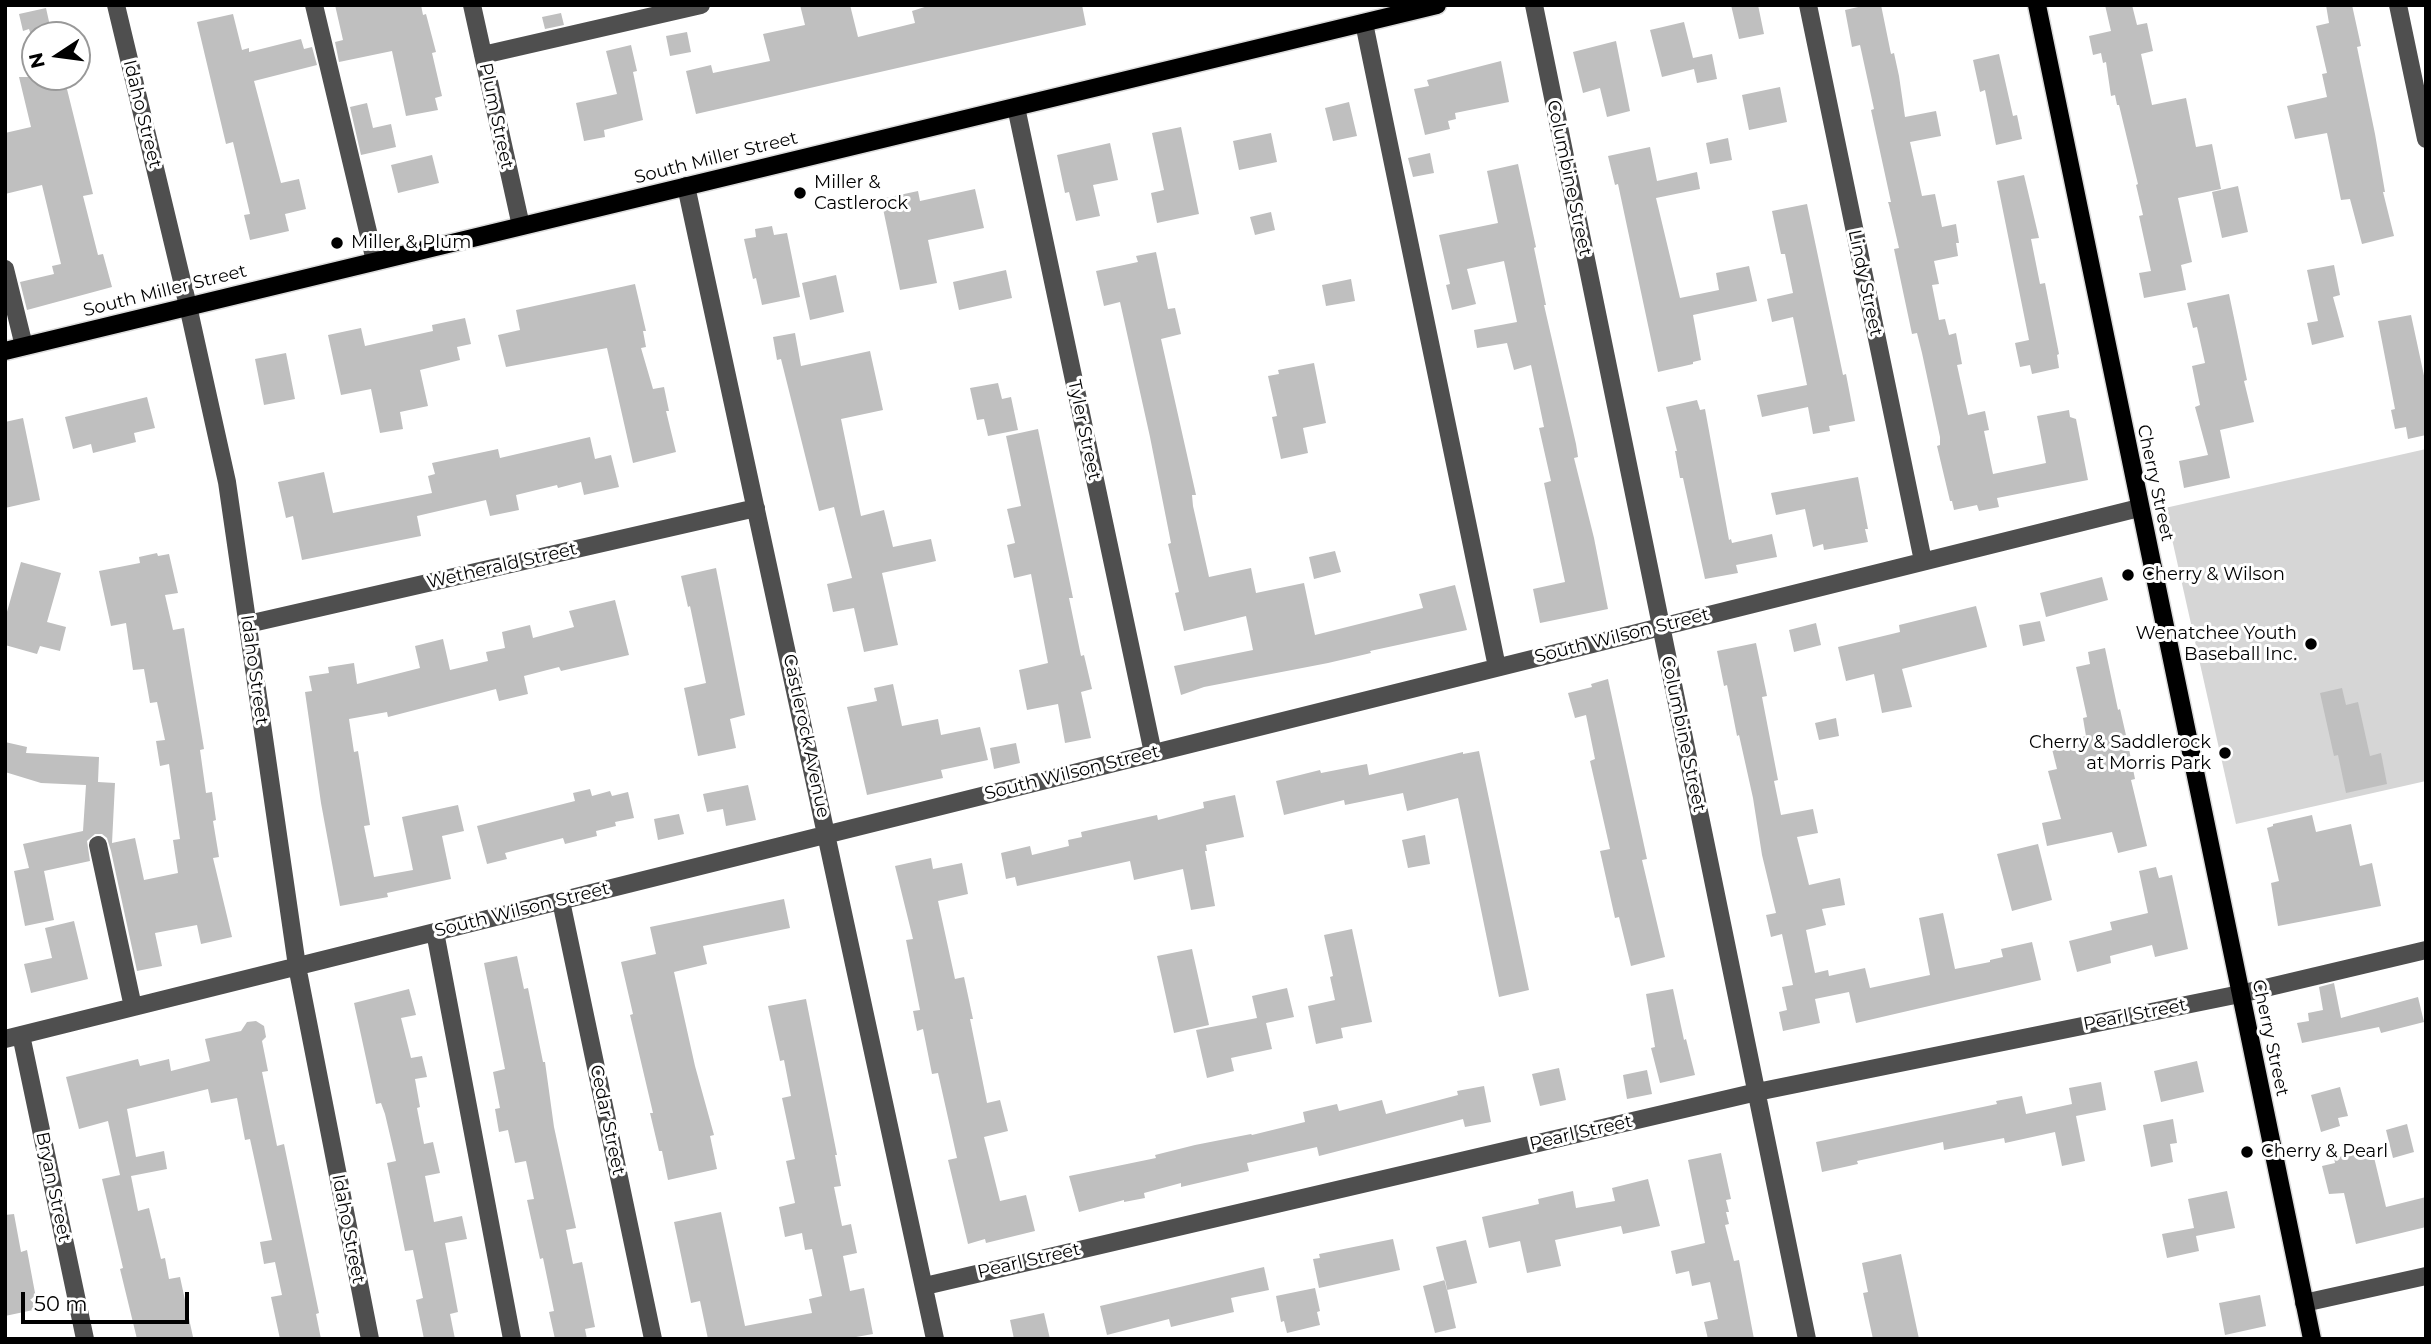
<!DOCTYPE html>
<style>
body{margin:0}
#map{position:relative;width:2431px;height:1344px;overflow:hidden;background:#fff;font-family:Montserrat,sans-serif}
canvas{display:block}
.frame{position:absolute;inset:0;border:7px solid #000;pointer-events:none}
.north{position:absolute;left:21px;top:21px;width:70px;height:70px;box-sizing:border-box;background:#fff;border:2px solid #999;border-radius:50%;rotate:257deg;font-size:19px;font-weight:700;line-height:28px;text-align:center;color:#000}
.north::after{content:'';display:block;margin:auto;width:24px;height:32px;background:#000;clip-path:polygon(50% 0,100% 100%,50% 72%,0 100%)}
.scale{position:absolute;left:21px;top:1292px;width:168px;height:32px;box-sizing:border-box;border:4px solid #000;border-top:0;padding-left:9px;font-size:21px;line-height:24px;white-space:nowrap;color:#000;-webkit-text-stroke:5px #fff;paint-order:stroke}
</style>
<div id="map">
<canvas width="2431" height="1344"></canvas>
<div class="frame"></div>
<div class="north">N</div>
<div class="scale">50 m</div>
</div>
<script>
const c = document.querySelector('canvas').getContext('2d');
c.lineJoin = 'round';
function fillPath(path, color) {
  c.fillStyle = color;
  c.fill(path, 'evenodd');
}
function trace(path, color, width, dash) {
  c.strokeStyle = color;
  c.lineWidth = width;
  c.lineCap = dash ? 'butt' : 'round';
  c.setLineDash(dash || []);
  c.stroke(path);
}
function drawText(font, color, halo, rows, align = 'center') {
  c.font = font + ' Montserrat,sans-serif';
  c.lineWidth = 6;
  c.setLineDash([]);
  c.textBaseline = 'middle';
  c.strokeStyle = halo;
  c.fillStyle = color;
  for (const [text, x, y, turn = 0] of rows) {
    c.save();
    c.translate(x, y);
    c.rotate((+turn || 0) * Math.PI / 180);
    c.textAlign = isNaN(turn) ? turn : align;
    if (halo) c.strokeText(text, 0, 0);
    c.fillText(text, 0, 0);
    c.restore();
  }
}
fillPath(new Path2D(`
 M2426,449V781L2236,824L2165,508Z`), '#d6d6d6');
fillPath(new Path2D(`
 M335,5H421L423,15L426,14L436,52L432,53L442,96L435,98L438,110L406,116L392,51L339,62L335,42L343,40Z
 M800,5H850L858,37L915,23L912,11L931,5H1082L1086,25L696,114L686,71L711,65L713,73L770,61L763,34L805,25Z
 M1731,5H1758L1764,34L1739,39Z
 M1867,5H1881L1891,54L1894,53L1899,76L1905,117L1936,111L1941,136L1910,142L1922,196L1935,194L1942,227L1956,224L1959,243H1956L1958,256L1934,261L1939,284L1932,285L1939,320L1945,319L1949,335L1956,333L1962,364L1957,365L1968,415L1985,411L1989,430L1984,431L1993,474L2046,463L2037,416L2069,410L2070,417L2076,419L2088,480L1997,498L1999,507L1979,511L1977,505L1954,510L1952,501H1950L1937,446L1940,445V437L1922,353L1917,333L1912,334L1894,249L1899,248L1889,205L1888,202H1891L1871,110L1874,109L1860,45L1852,47L1845,10Z
 M2105,5H2132L2137,25L2147,23L2153,51L2141,54L2152,105L2186,98L2196,147L2212,144L2221,189L2178,198L2192,262L2181,265L2186,290L2144,298L2139,273L2151,271L2139,216L2143,215L2136,185L2138,184L2119,105H2117L2115,95L2111,96L2106,62L2103,63L2101,53L2093,55L2089,36L2111,31Z
 M2326,5H2352L2361,46L2357,47L2375,134L2385,192H2383L2394,236L2362,244L2350,199L2341,200L2327,133L2295,139L2287,106L2327,97L2322,74L2327,73L2316,26L2329,23Z
 M46,8L52,35H31L29,29L23,31L19,14Z
 M561,13L564,25L545,29L542,17Z
 M233,14L242,50L249,48V52L301,39L304,49L312,47L317,65L254,81L281,183L299,179L306,209L285,214L289,231L250,240L244,215L250,214L233,142L226,144L197,22Z
 M1684,22L1693,58L1712,54L1717,79L1697,83L1694,69L1662,77L1650,30Z
 M687,32L691,52L670,56L666,36Z
 M1616,41L1630,111L1607,117L1600,88L1583,93L1573,52Z
 M631,45L637,71L633,72L643,120L604,130L605,137L584,141L576,103L617,94L606,51Z
 M1999,54L2013,116L2017,115L2022,139L1996,145L1985,90L1980,92L1973,60Z
 M1501,61L1509,102L1455,113L1456,119L1448,121L1450,129L1425,135L1414,89L1429,86L1427,80Z
 M19,77H64L93,194L83,196L98,255L103,254L112,287L27,310L20,282L54,274L52,266L61,264L42,185L5,194V133L31,127Z
 M1780,87L1787,122L1749,130L1742,95Z
 M1349,102L1357,136L1333,141L1325,108Z
 M367,103L373,128L391,124L396,147L361,155L350,107Z
 M1181,127L1199,214L1157,223L1151,193L1164,190L1152,133Z
 M1271,133L1277,162L1239,170L1233,141Z
 M1728,138L1732,160L1710,164L1706,143Z
 M1110,143L1118,180L1093,185L1100,216L1076,221L1069,192L1065,193L1057,155Z
 M1650,147L1657,181L1697,172L1700,189L1656,198L1680,298L1719,290L1716,273L1749,266L1757,301L1693,315L1701,360L1693,362V364L1658,372L1618,184L1615,185L1608,156Z
 M1430,153L1434,173L1413,177L1408,158Z
 M432,155L439,183L398,193L391,165Z
 M1518,164L1536,247L1534,248L1546,305H1544L1576,444L1578,457L1574,458L1594,538L1608,609L1540,623L1533,589L1565,582L1544,483L1551,481L1539,428L1544,427L1531,365L1514,370L1507,343L1477,348L1474,330L1517,322L1504,261L1467,269L1476,304L1452,310L1446,285L1450,284L1439,235L1498,223L1487,171Z
 M2024,175L2039,238L2031,239L2040,284L2045,283L2059,354L2057,355L2059,368L2032,374L2030,365L2020,367L2015,343L2029,340L1997,181Z
 M2238,186L2248,232L2222,238L2212,192Z
 M975,189L984,228L928,240L937,283L900,290L881,199L918,191L920,201Z
 M1807,204L1843,375L1846,374L1855,421L1829,426L1830,431L1813,434L1808,407L1762,417L1757,395L1807,385L1793,317L1772,322L1767,299L1793,293L1785,254H1781L1772,211Z
 M1271,212L1275,230L1255,235L1250,217Z
 M772,226L774,235L787,233L800,297L762,305L756,278L753,279L744,239L756,237L755,229Z
 M1156,252L1168,309L1175,308L1181,334L1161,339L1196,495H1192L1193,506L1209,577L1251,568L1256,593L1304,583L1315,635L1423,608L1419,594L1455,585L1467,630L1370,651L1371,653L1328,663L1204,687L1181,695L1174,666L1253,650L1246,616L1184,631L1175,593L1179,592L1168,544L1171,543L1150,437L1120,302L1104,306L1096,271L1138,262L1136,256Z
 M2334,265L2340,295L2333,297L2344,337L2312,345L2307,323L2318,321L2307,270Z
 M1006,270L1012,298L959,310L953,282Z
 M836,275L844,312L810,320L802,283Z
 M1351,279L1355,301L1326,306L1322,285Z
 M635,284L646,331H643L646,347L641,348L653,389L664,387L669,411H666L676,452L633,463L607,348L506,367L498,335L520,330L516,310Z
 M2229,294L2247,380L2244,381L2254,422L2220,430L2230,478L2184,488L2179,461L2208,455L2195,407L2200,405L2192,366L2205,363L2197,327L2193,328L2187,303Z
 M2411,315L2426,385V435L2408,439L2406,427L2395,429L2391,410L2395,409L2378,321Z
 M465,318L471,344L457,347L460,360L420,370L428,406L400,412L403,429L380,433L371,389L341,395L328,335L361,328L365,346L433,331L432,325Z
 M795,333L801,366L870,351L883,410L841,419L861,516L884,510L893,547L931,539L936,561L882,573L898,645L864,652L854,608L833,612L827,584L852,578L834,507L819,511L781,359L777,360L773,337Z
 M286,353L295,399L264,405L255,359Z
 M1314,363L1326,423L1303,428L1308,453L1281,459L1272,417L1277,416L1268,376L1279,374L1278,370Z
 M998,383L1002,399L1011,397L1018,430L988,436L984,419L977,420L970,388Z
 M147,397L155,428L134,433L136,442L93,453L91,444L73,449L65,417Z
 M1697,400L1700,410L1705,409L1729,540L1731,539L1732,543L1772,534L1777,557L1736,565L1738,573L1705,579L1683,478H1680L1675,451H1677L1666,407Z
 M23,418L40,500L5,508V422Z
 M1038,429L1073,598H1069L1081,656L1084,655L1092,689L1081,692L1091,738L1065,743L1058,704L1027,710L1019,670L1048,663L1031,574L1014,578L1007,545L1015,543L1007,509L1021,506L1006,436Z
 M590,437L595,459L611,455L619,487L584,495L581,482L558,488L557,485L516,495L519,510L490,516L486,500L417,516L421,536L302,560L293,516L286,518L278,482L324,472L333,513L432,493L428,476L435,474L432,463L498,449L500,458Z
 M1858,477L1868,529H1865L1868,542L1824,550L1823,544L1813,547L1805,509L1776,515L1771,493Z
 M1335,551L1341,572L1314,579L1309,557Z
 M157,553L158,556L169,554L178,593L165,595L173,630L184,628L204,749L200,750L206,793L212,792L216,820L213,821L219,857L213,858L232,937L201,944L197,925L155,933L162,966L137,971L111,851L107,838L102,834H95L87,841L90,861L44,871L54,920L25,926L14,871L29,868L23,844L83,831L86,785L41,783L5,772V742L27,747L26,753L99,757L98,782L115,783L112,843L135,838L144,880L178,873L173,840L180,839L169,764L160,766L156,741L165,740L157,702L150,703L144,669L133,670L126,623L111,626L99,571L140,563L139,557Z
 M21,562L61,573L47,622L66,627L60,651L40,646L37,654L5,645V619Z
 M716,568L745,715L730,719L736,748L698,756L684,688L706,683L690,606L688,607L681,576Z
 M2102,577L2108,600L2046,617L2040,593Z
 M615,600L629,655L561,671L559,667L524,676L528,694L499,701L496,689L388,717L387,712L349,719L354,752L358,751L370,825L364,826L374,877L413,870L402,817L458,805L464,831L442,836L451,879L387,893L388,897L340,906L321,803L305,692L312,691L309,676L329,673L328,667L354,663L357,684L420,668L415,646L443,639L450,670L488,661L486,652L505,648L502,632L530,625L533,638L574,627L569,611Z
 M1976,606L1987,647L1902,669L1912,707L1882,713L1874,674L1846,681L1838,647L1900,632L1899,625Z
 M2040,621L2045,641L2023,646L2019,625Z
 M1816,623L1821,645L1794,652L1789,630Z
 M1756,643L1767,696L1762,697L1778,780L1774,781L1781,815L1813,809L1818,833L1797,837L1809,885L1840,878L1845,905L1822,909L1826,925L1806,930L1815,973L1828,970L1829,976L1865,968L1870,988L1930,975L1919,918L1943,913L1955,969L1990,962V960L2003,957L2001,949L2032,942L2041,980L1856,1023L1849,992L1815,999L1820,1023L1783,1031L1779,1012L1787,1010L1782,987L1793,985L1782,934L1771,937L1766,915L1776,913L1762,855L1753,798L1739,735L1737,736L1727,685L1724,686L1717,651Z
 M2105,648L2118,710L2120,709L2128,744L2135,779L2131,780L2147,846L2118,853L2112,832L2047,846L2042,823L2061,819L2048,771L2057,769L2051,745L2086,736L2083,718L2087,717L2076,667L2090,664L2088,652Z
 M1608,679L1647,859L1642,860L1665,957L1631,966L1619,917L1615,918L1600,851L1610,849L1590,761L1595,759L1586,715L1575,718L1568,693L1592,687L1591,684Z
 M893,684L902,726L938,719L941,735L980,727L988,760L941,770L943,778L867,795L847,707L877,701L874,688Z
 M2342,688L2346,705L2358,702L2370,756L2381,753L2387,784L2346,793L2338,755L2334,756L2320,693Z
 M1836,718L1839,736L1819,740L1815,723Z
 M1016,743L1020,763L994,769L990,748Z
 M1479,751L1529,990L1499,997L1458,798L1407,811L1403,793L1345,805L1344,800L1284,815L1276,781L1320,770L1321,773L1367,764L1369,775L1463,752V754Z
 M748,785L756,820L726,826L723,809L707,812L703,794Z
 M590,789L592,796L610,791L612,796L628,792L634,818L615,822L616,826L596,831L597,836L565,844L563,838L505,853L507,859L487,864L477,826L575,801L573,793Z
 M1235,795L1244,837L1206,845L1207,851H1205L1215,906L1191,910L1183,869L1134,880L1130,861L1017,886L1015,877L1006,879L1001,853L1030,846L1032,855L1069,846L1068,840L1082,837L1081,832L1157,815L1158,820L1204,808L1203,802Z
 M679,814L684,834L658,840L654,819Z
 M2312,815L2316,832L2351,824L2360,866L2372,863L2381,906L2278,926L2271,883L2279,881L2267,828L2273,826V824Z
 M1425,835L1430,864L1408,868L1402,840Z
 M2038,844L2052,900L2012,911L1997,854Z
 M931,858L933,869L962,863L968,894L938,901L955,979L964,977L973,1019H970L987,1103L1000,1100L1008,1131L984,1137L1000,1201L1026,1195L1035,1231L986,1243L985,1239L968,1244L948,1160L957,1158L938,1073L932,1074L923,1029L917,1031L913,1011L920,1010L906,940L913,939L895,866Z
 M2156,867L2159,878L2172,875L2188,949L2155,957L2152,945L2110,956L2111,963L2077,972L2069,941L2112,930L2110,922L2148,913L2139,871Z
 M784,899L790,928L703,946L707,964L674,972L695,1066L714,1135L710,1136L717,1169L668,1180L662,1151H659L650,1113H653L630,1015L633,1014L621,962L656,954L650,927Z
 M74,921L88,979L31,993L24,964L52,958L45,928Z
 M1352,929L1372,1022L1341,1028L1343,1038L1316,1044L1308,1006L1335,1000L1330,977L1333,976L1324,935Z
 M1192,949L1209,1025L1174,1033L1157,956Z
 M517,956L524,989L528,988L543,1062H545L554,1127L576,1228L566,1230L573,1264L582,1262L595,1327L585,1329L587,1339H555L549,1312L554,1311L543,1258L540,1259L527,1200L534,1199L526,1161L515,1163L508,1130L499,1132L495,1109L500,1108L493,1072L505,1069L484,963Z
 M2334,983L2341,1018L2418,997L2424,1022L2381,1033L2379,1027L2302,1043L2297,1023L2309,1021L2308,1013L2323,1010L2319,987Z
 M1287,988L1294,1017L1266,1023L1272,1049L1231,1058L1234,1071L1207,1078L1196,1030L1257,1018L1252,996Z
 M409,989L416,1015L401,1018L411,1058L422,1056L427,1077L415,1079L420,1107L417,1108L424,1144L433,1142L440,1173L425,1176L434,1222L462,1216L467,1239L445,1243L458,1312L450,1314L455,1339H424L416,1300L423,1298L413,1250L405,1251L387,1163L396,1161L385,1114L381,1103L376,1104L354,1003Z
 M1673,989L1684,1040L1686,1039L1695,1075L1660,1083L1651,1048L1655,1047L1646,994Z
 M806,999L837,1155H835L841,1186L834,1187L842,1226L851,1224L857,1253L843,1256L850,1291L864,1288L873,1334L856,1337V1339H708L700,1301L691,1303L674,1222L721,1212L745,1326L812,1313L809,1299L822,1296L812,1249L805,1250L802,1233L785,1237L779,1207L795,1203L786,1161L795,1159L782,1098L791,1096L784,1060L780,1061L768,1006Z
 M256,1021L264,1026L266,1037L262,1041L268,1071L262,1072L277,1146L284,1144L319,1313L316,1314L321,1339H280L271,1297L282,1295L275,1262L264,1264L260,1242L272,1240L250,1139L245,1140L237,1098L211,1103L208,1089L127,1109L136,1157L164,1151L167,1169L131,1176L138,1211L149,1208L161,1259L165,1258L169,1279L180,1277L193,1337L183,1339H137L120,1269L123,1268L102,1179L120,1175L108,1121L79,1129L66,1077L138,1059L140,1066L169,1059L171,1071L210,1061L205,1039L241,1031L247,1022Z
 M2197,1061L2204,1092L2161,1102L2154,1071Z
 M1559,1068L1566,1100L1540,1106L1532,1074Z
 M1647,1070L1652,1094L1627,1099L1623,1075Z
 M2101,1082L2106,1110L2076,1116L2085,1161L2062,1166L2055,1132L2005,1143L2004,1138L1944,1150L1943,1142L1857,1161L1858,1164L1822,1172L1816,1142L1997,1104L1996,1101L2022,1096L2026,1114L2072,1104L2069,1088Z
 M1484,1086L1491,1122L1465,1127L1463,1119L1319,1156L1317,1147L1247,1163L1249,1171L1181,1187V1183L1144,1193L1145,1198L1124,1202V1200L1079,1212L1069,1176L1156,1158L1155,1155L1195,1145L1251,1134L1252,1135L1305,1122L1303,1112L1337,1104L1339,1111L1382,1100L1386,1114L1458,1095L1457,1091Z
 M2340,1087L2348,1116L2338,1118L2340,1126L2321,1132L2311,1095Z
 M2173,1119L2177,1143L2170,1144L2173,1162L2151,1167L2143,1125Z
 M2407,1124L2414,1152L2393,1158L2386,1130Z
 M2372,1149L2386,1207L2426,1197V1227L2356,1244L2344,1193L2329,1194L2322,1166L2335,1163L2334,1158Z
 M1721,1153L1731,1199L1726,1200L1729,1212H1726L1729,1224L1725,1225L1734,1261L1739,1260L1754,1339H1708L1704,1322L1718,1319L1710,1282L1692,1286L1689,1271L1676,1274L1671,1251L1705,1243L1688,1160Z
 M1648,1179L1660,1226L1623,1234L1621,1226L1555,1240L1561,1266L1527,1273L1520,1241L1489,1248L1482,1217L1539,1204L1538,1199L1573,1191L1576,1208L1615,1201L1612,1188Z
 M2227,1191L2235,1228L2196,1236L2199,1251L2167,1258L2162,1234L2194,1228L2188,1199Z
 M14,1214L21,1252L27,1250L38,1309L5,1316V1215Z
 M1393,1239L1400,1270L1319,1288L1313,1259L1320,1258L1319,1254Z
 M1466,1240L1477,1283L1447,1290L1436,1247Z
 M1901,1254L1919,1339H1873L1863,1293L1868,1292L1862,1263Z
 M1264,1267L1269,1290L1231,1298L1234,1312L1171,1327L1169,1319L1107,1335L1100,1306Z
 M1445,1280L1456,1328L1435,1333L1423,1286Z
 M1315,1288L1320,1311L1317,1312L1320,1325L1287,1333L1284,1321L1281,1322L1276,1296Z
 M2260,1295L2266,1326L2225,1335L2219,1303Z
 M1044,1313L1050,1339H1014L1010,1320Z`), '#bfbfbf');
const major = new Path2D(`
 M2037,5L2312,1339
 M5,351L1437,5`);
trace(major, '#dbdbdb', 21);
trace(new Path2D(`
 M116,5L188,306L227,482L297,966L370,1339
 M314,5L375,261
 M472,5L521,226
 M1534,5L1807,1339
 M1808,5L1923,561
 M2398,5L2426,139
 M1364,23L1497,667
 M483,55L701,5
 M1016,107L1153,753
 M686,186L935,1339
 M5,269L24,346
 M248,624L756,508
 M98,845L133,1007
 M561,901L653,1339
 M435,932L512,1339
 M21,1035L85,1339
 M5,1039L2139,508
 M925,1286L1757,1092L2240,994L2426,950
 M2304,1303L2426,1276`), '#4f4f4f', 18);
trace(major, '#000', 18);
for (const [x, y, r, color] of [
 [800,193,7,"#000"],
 [337,243,7,"#000"],
 [2128,575,7,"#000"],
 [2311,644,7,"#000"],
 [2225,753,7,"#000"],
 [2247,1152,7,"#000"]
]) {
  const dot = new Path2D();
  dot.arc(x, y, r, 0, 2 * Math.PI);
  c.fillStyle = color;
  c.fill(dot);
  trace(dot, '#fff', 2.5);
}
drawText('18px', '#000', '#fff', [
 ["Idaho Street",142,114,76],
 ["Plum Street",496,116,78],
 ["South Miller Street",716,158,-14],
 ["Columbine Street",1569,178,78],
 ["Lindy Street",1865,283,78],
 ["South Miller Street",165,291,-14],
 ["Tyler Street",1084,430,78],
 ["Cherry Street",2155,483,78],
 ["Wetherald Street",502,566,-13],
 ["South Wilson Street",1622,636,-14],
 ["Idaho Street",254,670,82],
 ["Columbine Street",1683,734,78],
 ["Castlerock Avenue",806,736,78],
 ["South Wilson Street",1072,773,-14],
 ["South Wilson Street",522,910,-14],
 ["Pearl Street",2135,1015,-11],
 ["Cherry Street",2270,1038,78],
 ["Cedar Street",607,1120,78],
 ["Pearl Street",1581,1133,-13],
 ["Bryan Street",53,1187,78],
 ["Idaho Street",348,1229,79],
 ["Pearl Street",1029,1261,-13]
]);
drawText('18px', '#000', '#fff', [
 ["Miller &",814,183],
 ["Castlerock",814,204],
 ["Miller & Plum",351,243],
 ["Cherry & Wilson",2142,575],
 ["Wenatchee Youth",2297,634,"right"],
 ["Baseball Inc.",2297,655,"right"],
 ["Cherry & Saddlerock",2211,743,"right"],
 ["at Morris Park",2211,764,"right"],
 ["Cherry & Pearl",2261,1152]
], 'left');
</script>
